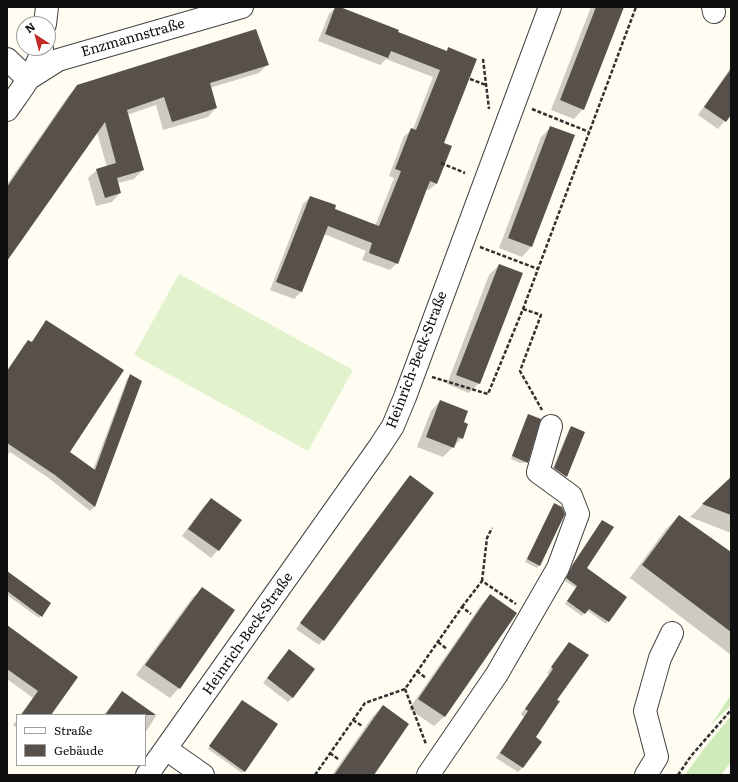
<!DOCTYPE html>
<meta charset="utf-8">
<style>
body{margin:0}
#map{position:relative;width:738px;height:782px;overflow:hidden;background:#fffdf2;font-family:Literata,serif}
canvas{display:block}
.frame{position:absolute;inset:0;border:8px solid #0f0f0f;pointer-events:none}
.legend{position:absolute;left:16px;top:714px;width:130px;height:52px;box-sizing:border-box;background:#fff;border:1px solid #9f9f9f;margin:0;padding:5px 7px;list-style:none;font-size:12px;color:#0f0f0f}
.legend li{display:flex;align-items:center;gap:8px;height:20px}
.legend b{width:20px;border:1px solid #9f9f9f}
.north{position:absolute;left:16px;top:16px;width:40px;height:40px;box-sizing:border-box;background:#fff;border:1px solid #9f9f9f;border-radius:50%;rotate:324deg;font-size:11px;font-weight:700;line-height:16px;text-align:center;color:#0f0f0f}
.north::after{content:'';display:block;margin:auto;width:14px;height:18px;background:#c22a24;clip-path:polygon(50% 0,100% 100%,50% 72%,0 100%)}
</style>
<div id="map">
<canvas width="738" height="782"></canvas>
<div class="frame"></div>
<ul class="legend">
<li><b style="height:5px;background:#fff"></b>Straße</li>
<li><b style="height:11px;background:#58514b"></b>Gebäude</li>
</ul>
<div class="north">N</div>
</div>
<script>
const c = document.querySelector('canvas').getContext('2d');
c.lineJoin = 'round';
function fillPath(path, color) {
  c.fillStyle = color;
  c.fill(path, 'evenodd');
}
function trace(path, color, width, dash) {
  c.strokeStyle = color;
  c.lineWidth = width;
  c.lineCap = dash ? 'butt' : 'round';
  c.setLineDash(dash || []);
  c.stroke(path);
}
function drawText(font, color, halo, rows, align = 'center') {
  c.font = font + ' Literata,serif';
  c.lineWidth = 4;
  c.setLineDash([]);
  c.textBaseline = 'middle';
  c.strokeStyle = halo;
  c.fillStyle = color;
  for (const [text, x, y, turn = 0] of rows) {
    c.save();
    c.translate(x, y);
    c.rotate((+turn || 0) * Math.PI / 180);
    c.textAlign = isNaN(turn) ? turn : align;
    if (halo) c.strokeText(text, 0, 0);
    c.fillText(text, 0, 0);
    c.restore();
  }
}
fillPath(new Path2D(`
 M731,695V705L710,726Z
 M731,716V762L721,775H685L703,750Z`), '#cfebba');
fillPath(new Path2D(`
 M179,274L353,370L308,451L134,355Z`), '#e2f2cc');
fillPath(new Path2D(`
 M336,7L446,51L449,49L443,144L437,183L429,190L426,189L397,263L390,270L362,260L366,251L324,234L301,292L294,299L270,290L303,204L310,197L333,209L375,226L394,178L389,176L404,136L413,129L433,77L386,59L380,65L318,41L329,14Z
 M591,7H623L583,109L574,119L551,110Z
 M268,64L259,73L210,88L216,108L208,117L163,130L156,105L127,115L143,170L134,179L118,183L120,193L112,202L96,206L88,178L97,170L107,167L97,132L7,259V184L69,95L78,86Z
 M731,67V113L718,129L698,115Z
 M551,127L573,135L531,247L522,257L499,248L541,137Z
 M499,265L479,383L469,393L447,384L489,275Z
 M46,322L68,452L93,470L127,379L131,375L141,382L94,507L90,511L50,479L10,452L7,456V371L24,345L28,341L31,343Z
 M440,401L463,423L462,438L443,457L417,447L431,411Z
 M528,416L527,460L525,463H520L511,459L526,418Z
 M571,427L584,432L566,477L564,479L552,470L569,429Z
 M410,476L433,493L319,645L296,629Z
 M731,479V533L690,517L702,505Z
 M212,499L240,521L218,550L211,558L182,536L204,506Z
 M553,506L539,565L537,568L525,562Z
 M679,516L731,553V655L630,578L666,529Z
 M601,523L586,569L625,597L606,624L587,610L582,616L565,604L576,588L565,581L571,567Z
 M7,572L50,603L39,618L7,595Z
 M202,589L179,688L170,698L136,675L192,598Z
 M491,595L516,613L444,717L434,726L409,709L481,605Z
 M7,634L77,677L49,715H20L33,698L7,679Z
 M570,643L556,700L534,737L522,768L518,772L496,758L524,717L521,714L549,674L547,673Z
 M289,650L293,697L288,702L263,683Z
 M122,692L156,716L145,733V715H104Z
 M242,701L244,771L242,773L208,749Z
 M383,706L373,775H332L373,716Z
 M17,720V728L13,725Z`), '#0003');
fillPath(new Path2D(`
 M335,7H340L399,30L398,32L447,51L448,47L477,59L444,143L452,146L437,184L430,181L398,264L369,253L372,243L328,226L302,292L276,282L310,196L336,205L335,209L379,226L401,171L395,169L411,128L416,130L440,70L391,51L388,58L325,34Z
 M596,7H624L584,110L560,100Z
 M256,29L269,65L210,83L217,108L172,122L164,97L127,110L144,170L117,178L121,193L105,198L96,169L116,163L105,122L7,261V187L77,85Z
 M731,69V115L726,122L704,107Z
 M550,126L575,135L532,247L508,238Z
 M499,264L523,273L480,384L456,375Z
 M46,320L124,370L70,452L95,470L130,374L142,381L95,507L55,475L7,443V371L28,340L32,342Z
 M440,400L468,411L464,422L468,424L463,439L458,437L454,448L426,437Z
 M528,414L541,419L528,463L512,456Z
 M571,426L585,432L567,477L554,468Z
 M410,475L434,493L324,641L300,623Z
 M731,477V515L702,504Z
 M211,498L242,520L219,551L188,529Z
 M554,503L562,507L565,514L540,566L527,559Z
 M679,515L731,552V632L642,565Z
 M602,520L614,527L587,568L627,597L609,622L589,609L585,614L567,601L577,586L566,578L573,564Z
 M7,571L51,603L42,617L7,591Z
 M202,587L235,610L180,689L145,665Z
 M490,594L517,613L445,717L418,699Z
 M7,625L78,677L51,715H21L38,691L7,669Z
 M569,642L589,655L557,700L560,701L536,737L542,742L523,768L500,753L528,711L525,709L553,669L551,667Z
 M289,649L315,669L293,698L267,678Z
 M122,691L156,715H105Z
 M242,700L278,724L245,772L209,746Z
 M383,705L409,724L385,759L374,775H334Z`), '#58514b');
const minor = new Path2D(`
 M713,7L714,12
 M45,24L47,7
 M7,59L28,79
 M28,79L58,60L242,7
 M7,110C18,94 40,66 42,48
 M166,749L203,775
 M147,775L380,446L393,426L405,397L550,7
 M428,775L497,674L558,568L578,514L571,496L538,472L551,426
 M646,775L657,757L645,711L660,658L672,633`);
trace(minor, '#424242', 24);
trace(new Path2D(`
 M483,59L489,109
 M470,79L486,85
 M532,109L589,132
 M441,163L465,173
 M480,247L538,269
 M523,309L541,315L520,371L542,410
 M432,377L488,394L523,309L636,7
 M482,581L487,538L492,528
 M462,607L482,581L516,604
 M438,642L447,649
 M417,671L426,678
 M405,689L426,744
 M353,720L362,726
 M330,753L338,759
 M315,775L365,703L405,689L462,607L471,614
 M678,775L691,756L731,710`), '#313131', 2.5, [4, 2]);
trace(minor, '#fff', 22);
drawText('14px', '#0f0f0f', '#fff', [
 ["Enzmannstraße",133,38,-16],
 ["Heinrich-Beck-Straße",417,360,-69],
 ["Heinrich-Beck-Straße",248,634,-55]
]);
</script>
